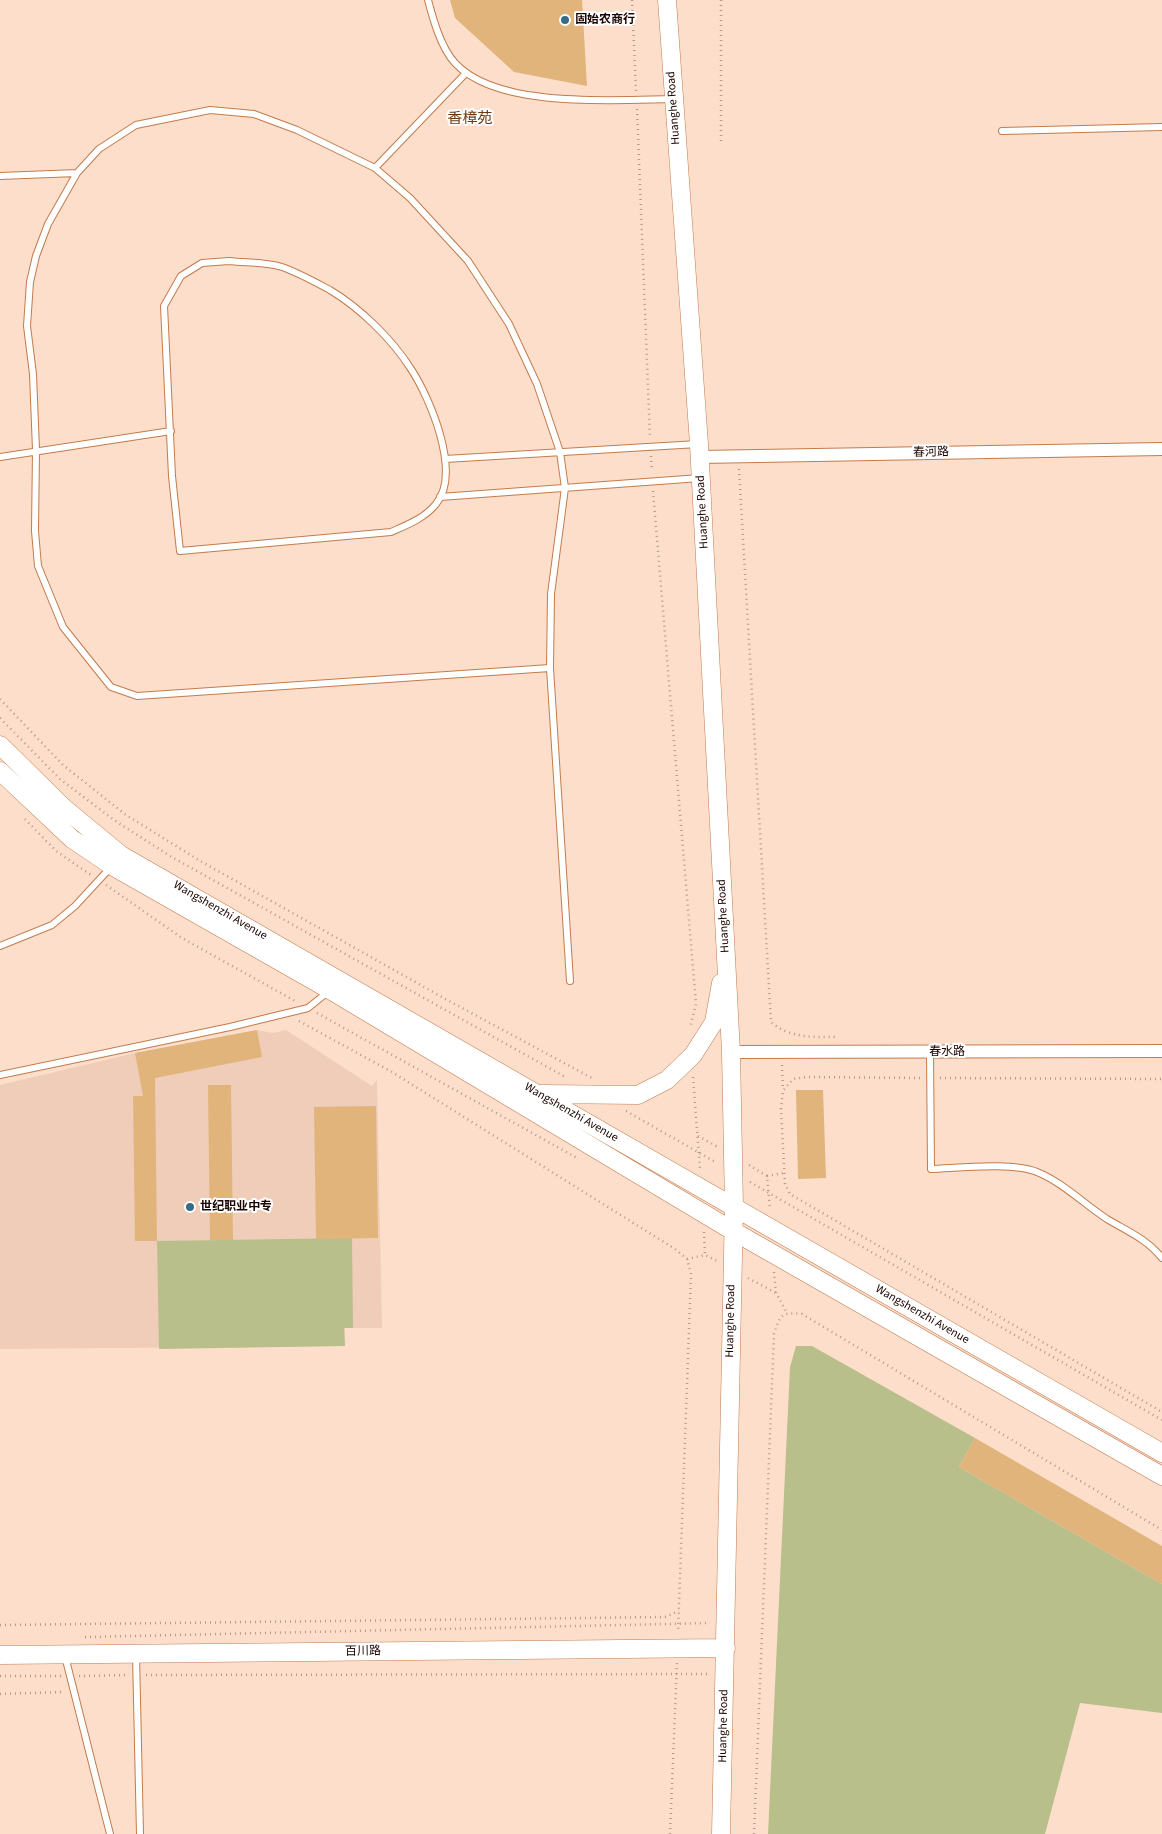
<!DOCTYPE html>
<meta charset="utf-8">
<style>
body{margin:0}
canvas{display:block;background:#fddeca}
</style>
<canvas width="1162" height="1834"></canvas>
<script>
const c = document.querySelector('canvas').getContext('2d');
c.lineJoin = 'round';
function fillPath(path, color) {
  c.fillStyle = color;
  c.fill(path, 'evenodd');
}
function trace(path, color, width, dash) {
  c.strokeStyle = color;
  c.lineWidth = width;
  c.lineCap = dash ? 'butt' : 'round';
  c.setLineDash(dash || []);
  c.stroke(path);
}
function drawText(font, color, halo, rows, align = 'center') {
  c.font = font + ' "Source Sans 3","Noto Sans SC",sans-serif';
  c.lineWidth = 4;
  c.setLineDash([]);
  c.textBaseline = 'middle';
  c.strokeStyle = halo;
  c.fillStyle = color;
  for (const [text, x, y, turn = 0] of rows) {
    c.save();
    c.translate(x, y);
    c.rotate((+turn || 0) * Math.PI / 180);
    c.textAlign = isNaN(turn) ? turn : align;
    if (halo) c.strokeText(text, 0, 0);
    c.fillText(text, 0, 0);
    c.restore();
  }
}
fillPath(new Path2D(`
 M257,1030L273,1033L286,1030L372,1086L377,1080L382,1328H345V1346L0,1349V1085L135,1053Z`), '#efcdb8');
fillPath(new Path2D(`
 M352,1238L353,1328H344L345,1346L159,1349L157,1241Z
 M796,1346H812L975,1438L959,1467L1162,1584V1713L1080,1703L1045,1834H768L790,1367Z`), '#b9bf8a');
fillPath(new Path2D(`
 M450,0H582L587,86L514,72L455,18Z
 M257,1030L262,1057L155,1078L157,1241H135L133,1096H143L135,1053Z
 M208,1085H231L233,1240H210Z
 M796,1090H823L826,1178L798,1179Z
 M376,1106L378,1238L316,1239L314,1107Z
 M975,1438L1162,1546V1584L959,1467Z`), '#e0b47b');
const lane = new Path2D(`
 M428,0C433,19 441,48 455,63C497,109 614,100 672,99
 M1002,131L1162,127
 M375,168L466,73
 M0,176L77,173L99,149L136,125L210,110L254,114L297,130L375,168L410,198L468,261L509,324L537,384L560,452L565,488L551,594L550,668L137,696L111,687L63,627L38,566L35,531L36,450L33,374L27,326L30,282L36,256L48,224L77,173
 M229,261C246,263 266,262 282,267C297,272 315,282 330,290C360,308 392,339 411,369C430,398 462,473 436,504C425,518 407,525 391,532L180,551L172,476L164,306L181,276L202,263Z
 M0,457L171,431
 M445,459L698,444
 M440,497L700,478
 M550,668L570,981
 M0,946L52,925L75,906L111,867
 M930,1052L931,1169C959,1168 1012,1162 1037,1172C1062,1182 1084,1204 1107,1219C1127,1231 1147,1239 1162,1258
 M0,1075L230,1027L308,1008L329,991
 M136,1655L140,1834
 M65,1656L110,1834`);
const street = new Path2D(`
 M700,457L1162,449
 M731,1052L1162,1051`);
const secondary = new Path2D(`
 M667,0L699,444L731,1052L734,1207L721,1834
 M0,745L64,808L121,855L1162,1453
 M0,771L72,839L112,866L330,990L733,1231L1162,1476
 M541,1094L638,1095L667,1080L693,1055L714,1022L721,983
 M0,1655L726,1648`);
trace(lane, '#c37b4c', 8);
trace(street, '#c37b4c', 14);
trace(secondary, '#c37b4c', 19);
trace(new Path2D(`
 M632,0L636,91
 M721,0V141
 M637,109L650,438
 M651,456L652,471
 M739,469L771,1022C789,1038 812,1037 836,1037
 M653,491L696,1004L690,1028
 M0,699L63,765L126,815L202,862L449,1001L592,1078
 M0,718L60,779L114,820L170,856L567,1078
 M25,819L56,851L91,875
 M106,885L182,938L295,1001
 M317,1013L577,1158
 M299,1021L392,1072L675,1249L687,1259L691,1274L678,1632
 M782,1065L783,1090
 M693,1077L700,1169
 M920,1078L807,1077L793,1079L783,1091L781,1109L785,1184L790,1194L1162,1412
 M940,1078L1162,1079
 M626,1111L717,1163
 M698,1136L718,1147
 M749,1165L767,1176L770,1209
 M767,1176L784,1173
 M750,1182L1162,1420
 M704,1232L705,1255
 M687,1259L705,1255L717,1261
 M774,1272L776,1293L787,1313
 M748,1278L776,1293
 M0,1625L665,1617L679,1611
 M85,1637L710,1623
 M146,1675L708,1674
 M0,1676H61
 M79,1676L126,1675
 M0,1694L63,1692
 M670,1834L677,1663
 M754,1834L774,1334C780,1315 781,1312 802,1314L1162,1530`), '#b6998a', 2.5, [1, 4]);
trace(lane, '#fff', 6);
trace(street, '#fff', 12);
trace(secondary, '#fff', 18);
for (const [x, y, r, color] of [
 [565,20,5,"#366c87"],
 [190,1207,5,"#366c87"]
]) {
  const dot = new Path2D();
  dot.arc(x, y, r, 0, 2 * Math.PI);
  c.fillStyle = color;
  c.fill(dot);
  trace(dot, '#fff', 2);
}
drawText('bold 12px', '#1c0400', '#fff', [
 ["固始农商行",575,20],
 ["世纪职业中专",200,1207]
], 'left');
drawText('12px', '#1c0400', '#fff', [
 ["Huanghe Road",674,108,-94],
 ["春河路",931,453,-1],
 ["Huanghe Road",703,512,-93],
 ["Wangshenzhi Avenue",220,911,30],
 ["Huanghe Road",724,916,-93],
 ["春水路",947,1052],
 ["Wangshenzhi Avenue",571,1113,30],
 ["Wangshenzhi Avenue",922,1315,30],
 ["Huanghe Road",731,1321,-89],
 ["百川路",363,1652,-1],
 ["Huanghe Road",724,1726,-89]
]);
drawText('15px', '#6d3a14', '#fff', [
 ["香樟苑",470,120]
]);
</script>
